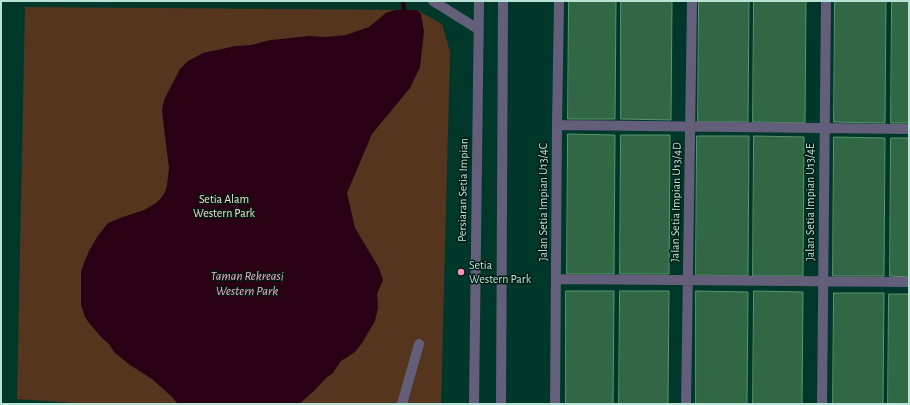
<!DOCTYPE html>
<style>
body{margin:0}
#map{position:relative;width:910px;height:405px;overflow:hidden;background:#00372b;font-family:"Alegreya Sans",sans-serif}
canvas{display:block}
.frame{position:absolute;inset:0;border:2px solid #b9e3d6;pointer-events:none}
</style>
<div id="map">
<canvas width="910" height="405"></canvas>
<div class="frame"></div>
</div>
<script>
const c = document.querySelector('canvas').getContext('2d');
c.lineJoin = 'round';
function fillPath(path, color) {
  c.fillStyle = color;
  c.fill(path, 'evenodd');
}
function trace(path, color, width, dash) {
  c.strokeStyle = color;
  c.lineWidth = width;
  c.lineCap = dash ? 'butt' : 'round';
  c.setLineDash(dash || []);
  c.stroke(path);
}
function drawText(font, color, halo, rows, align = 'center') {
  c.font = font + ' "Alegreya Sans",sans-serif';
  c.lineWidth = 3;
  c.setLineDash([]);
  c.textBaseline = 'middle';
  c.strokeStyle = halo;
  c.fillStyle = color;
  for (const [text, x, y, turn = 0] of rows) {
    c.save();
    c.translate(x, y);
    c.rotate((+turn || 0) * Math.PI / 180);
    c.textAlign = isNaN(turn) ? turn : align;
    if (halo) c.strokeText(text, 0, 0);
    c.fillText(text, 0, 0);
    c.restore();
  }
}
fillPath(new Path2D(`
 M25,7L417,10L442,24L450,52L441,404H89L17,399Z`), '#56351f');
fillPath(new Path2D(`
 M395,10H417L421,14L424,32L420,67L410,88L372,134L347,193L355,228L379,268L383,280L377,294L378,308L375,321L362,343L355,352L341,361L332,374L327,377L312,393L299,404H178L171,396L152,379L130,365L114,352L109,344L102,338L89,323L85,317L81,305V272L84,263L89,251L97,237L108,223L120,218L144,210L156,203L161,198L165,192L167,185L169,168L163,120L162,110L164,100L180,69L188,61L203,53L212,51L236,46L251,45L271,40L309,36L326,37L346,35L369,27L386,13Z`), '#2a0015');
trace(new Path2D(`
 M403,1L404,11`), '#2a0015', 4.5);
const building = new Path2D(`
 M569,1H616L615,119H568Z
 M621,1H672L671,120L621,119Z
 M699,1H749L748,122H698Z
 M754,1H806L805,123L753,122Z
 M835,1H886L885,123L834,122Z
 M892,1H909V123H891Z
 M568,134L615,135L614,274H567Z
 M621,135H670L669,274H620Z
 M697,136H749L748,276L696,275Z
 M754,136L804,137L803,276H753Z
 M834,137L885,138L884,276H833Z
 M891,138H909V277L890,276Z
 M566,291H614L613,404H566Z
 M620,291H669L668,404H619Z
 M696,291L748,292L747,404H696Z
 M754,291L803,292L802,404H753Z
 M834,293H884L883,404H833Z
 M889,294H909V404H888Z`);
fillPath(building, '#326745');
trace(building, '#56986c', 1);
trace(new Path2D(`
 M433,1L478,29
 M557,125L909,129
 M556,279L909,282
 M402,404L419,344
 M474,404L479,1
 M501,404L503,1
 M555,404L557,125L559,1
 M686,404L692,1
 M822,404L826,1`), '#635e79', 10);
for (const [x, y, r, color] of [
 [461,272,4,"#fd8ebe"]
]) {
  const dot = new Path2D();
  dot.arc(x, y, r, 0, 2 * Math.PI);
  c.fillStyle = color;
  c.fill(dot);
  trace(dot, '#001b14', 1.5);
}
drawText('12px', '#b9e3d6', '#001b14', [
 ["Persiaran Setia Impian",463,190,-89],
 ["Jalan Setia Impian U13/4C",543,202,-90],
 ["Jalan Setia Impian U13/4D",676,202,-89],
 ["Jalan Setia Impian U13/4E",810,202,-90]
]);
drawText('12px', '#f8d9c5', '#001b14', [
 ["Setia Alam",224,199],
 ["Western Park",224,213]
]);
drawText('12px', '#b9e3d6', '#001b14', [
 ["Setia",469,265],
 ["Western Park",469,279]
], 'left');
drawText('italic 13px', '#fea8cb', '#001b14', [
 ["Taman Rekreasi",247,276],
 ["Western Park",247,291]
]);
</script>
